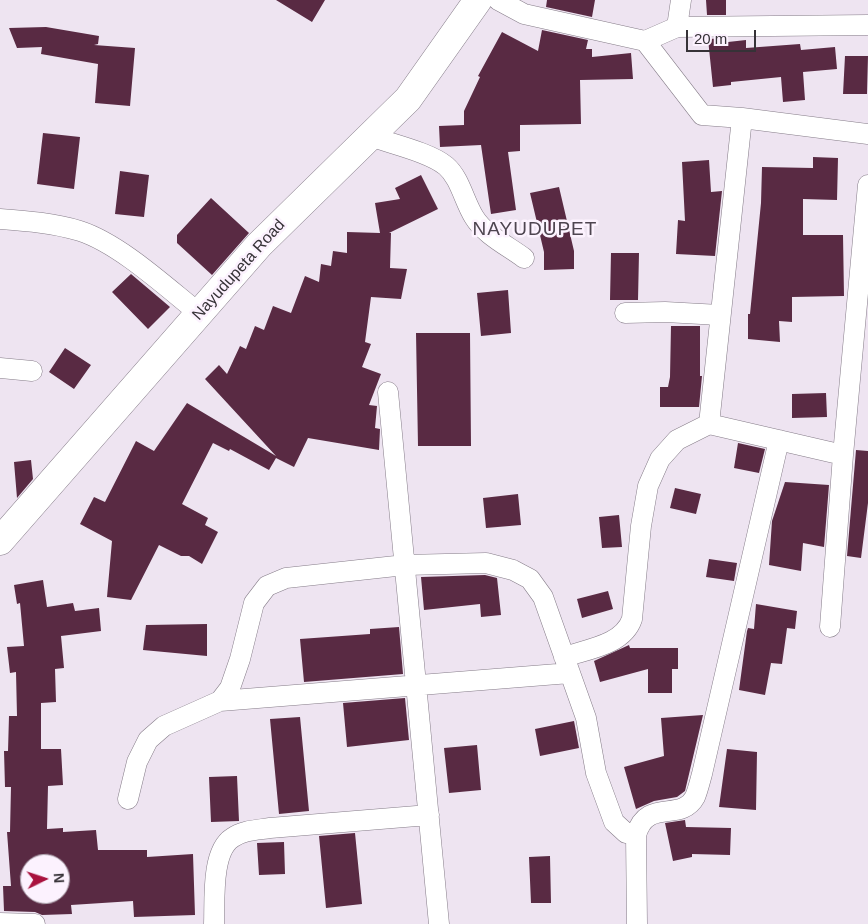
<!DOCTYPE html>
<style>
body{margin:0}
#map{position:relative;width:868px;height:924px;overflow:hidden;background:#eee4f1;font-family:Helvetica,sans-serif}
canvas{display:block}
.north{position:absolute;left:20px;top:854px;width:50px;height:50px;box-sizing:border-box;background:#fcf2fe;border:1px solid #ada5ae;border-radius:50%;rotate:86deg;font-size:14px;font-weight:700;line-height:20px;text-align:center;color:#363237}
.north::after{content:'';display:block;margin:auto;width:18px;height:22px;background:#a9123e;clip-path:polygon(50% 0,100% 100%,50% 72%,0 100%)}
.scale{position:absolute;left:686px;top:30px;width:70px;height:22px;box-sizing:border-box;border:2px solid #363237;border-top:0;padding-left:6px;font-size:15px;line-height:18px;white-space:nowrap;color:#363237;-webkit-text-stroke:4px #fcf2fe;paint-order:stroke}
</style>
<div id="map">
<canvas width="868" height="924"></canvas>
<div class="north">N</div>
<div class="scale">20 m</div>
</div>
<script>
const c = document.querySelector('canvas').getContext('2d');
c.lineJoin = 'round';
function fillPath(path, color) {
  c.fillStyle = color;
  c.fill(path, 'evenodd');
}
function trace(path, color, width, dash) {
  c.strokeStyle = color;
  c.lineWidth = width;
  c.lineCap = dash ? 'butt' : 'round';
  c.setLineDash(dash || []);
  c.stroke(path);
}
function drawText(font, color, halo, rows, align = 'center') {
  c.font = font + ' Helvetica,sans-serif';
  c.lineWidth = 5;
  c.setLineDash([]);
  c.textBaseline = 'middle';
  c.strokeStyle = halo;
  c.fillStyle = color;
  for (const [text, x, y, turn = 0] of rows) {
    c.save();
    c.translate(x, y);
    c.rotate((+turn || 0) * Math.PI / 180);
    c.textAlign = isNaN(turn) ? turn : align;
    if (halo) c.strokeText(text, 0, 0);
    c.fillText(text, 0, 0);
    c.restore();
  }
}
fillPath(new Path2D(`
 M276,0H325L312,22Z
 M547,0H595L592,17L546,7Z
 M706,0H726V15H707Z
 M46,27L99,36L98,44L94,45L135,48L130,106L95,103L98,64L41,54L42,47L17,48L9,28Z
 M542,30L588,40L586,49H592V57L631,53L633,79L580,80L581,124L520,125V151L508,152L516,210L491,214L481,145L440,147L439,126L464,125V111L480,77L478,76L502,32L538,51Z
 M727,38L728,42L746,40V48L800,44L801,50L835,47L837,69L803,72L805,100L783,102L781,77L731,82V85L713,87L708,39Z
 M845,56H868L867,94H843Z
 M43,133L80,137L74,189L37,184Z
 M813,157L838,158L837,200L803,199V235H843L844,296L792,297V322L779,321L780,342L748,339V314H750L761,203L762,167L813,168Z
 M709,160L711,192L722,191L715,256L676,254L678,220L685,221L682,162Z
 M120,171L149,175L144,217L115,214Z
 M421,175L438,209L389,233H391L390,268L407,269L401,299L371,297L365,342L371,344L362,367L381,374L369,405L377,406L375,428L380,429L379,450L308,438L294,467L276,458L269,470L230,449L229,451L213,443L182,504L208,518L205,525L218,532L202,564L189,556H181L159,545L131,600L107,597L112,541L80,524L94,497L105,502L136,441L154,451L187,403L276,456L205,379L219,365L227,374L240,346L246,349L255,326L264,330L273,306L291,313L305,276L319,282L321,264L331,266L333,251L347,253V232L380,233L375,203L400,199L395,188Z
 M559,187L574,251V269L544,270V252L530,193Z
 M211,198L249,233L212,275L177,243V235Z
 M611,253H639L638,300H610Z
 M131,274L170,307L148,329L112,292Z
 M508,290L511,333L481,336L477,293Z
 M671,326H700V376H702L699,407H660V387H668L670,377Z
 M416,333H470L471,446H418Z
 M65,348L91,365L74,389L49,372Z
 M826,393L827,417L792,418V394Z
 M738,443L765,449L759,473L734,468Z
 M856,450L868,451V503L861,558L847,556Z
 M31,460L33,479L17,498L14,462Z
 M785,482L829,485L824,547L803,543L801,571L769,565L772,521Z
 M675,488L701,494L696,514L670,508Z
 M518,494L521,525L486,528L483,498Z
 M619,515L622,547L602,548L599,517Z
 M709,559L737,563L734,581L706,577Z
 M485,575L497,578L501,615L481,617L480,604L424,610L421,577Z
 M43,580L47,607L73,603L75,611L99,608L101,631L61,636L64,668L55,669L56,702L41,703V749H61L63,785L48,786L47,829L63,828V832L96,830L98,850H147V857L193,854L195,915L134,917L133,901L71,905L72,914L42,915L35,912L4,911L3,886H11L7,832H10L11,787H5L4,751H8L9,716H17L16,672L10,673L7,647L24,646L20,603L17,604L14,585ZM30,864H60V894H30Z
 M608,591L613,609L582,618L577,599Z
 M756,604L797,611L795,629L787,628L782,664L771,663L765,695L739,690L747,631L748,628L754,629Z
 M207,624V656L143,650L146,625Z
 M399,627L403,674L304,682L300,639L370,634V629Z
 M629,645L630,648H678V669H672V693H648V669L600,682L594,661Z
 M405,698L409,740L347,747L343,703Z
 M703,715L685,791L677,797L654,801L636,809L624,767L664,756L661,718Z
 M300,717L309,811L279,814L270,719Z
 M574,721L579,748L540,756L535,729Z
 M477,745L481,790L449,793L444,748Z
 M727,749L757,752L756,810L719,807Z
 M237,776L239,821L211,822L209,777Z
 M685,820L686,827L731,828L730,855L692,854V857L673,861L665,823Z
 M355,833L362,904L326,908L319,836Z
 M284,842L285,874L259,875L257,843Z
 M550,856L551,903H531L529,857Z`), '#592a43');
const street = new Path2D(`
 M498,0L524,14L645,41L702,115L742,118L868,134
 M677,27L681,0
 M645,41L677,27L868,25
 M370,136C391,144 429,152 446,166C460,178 464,201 474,217C485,235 508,246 524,258
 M0,219C27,221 54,223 80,231C120,244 166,287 200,314
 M625,313L665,312L720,315
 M0,368L32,371
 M388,392L439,924
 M709,424L742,118
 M830,627L843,455
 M564,657C588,649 623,645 632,619L641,526L648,486L660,459L677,440L709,424L843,455L868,185
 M220,701L570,673
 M128,799L137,762L148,740L164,726L220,701L230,688L240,659L254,603L267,586L286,578L405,565L486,563L513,570L530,579L543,597L586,718L596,773L614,822L626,833L636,835
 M0,923L35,924
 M214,924C215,901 211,852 232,838C243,830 257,830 270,828L429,815
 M637,924L636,835C647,797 681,823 695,797C698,790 700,781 702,774L779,440`);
const secondary = new Path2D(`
 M0,541L259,245L408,99L478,0`);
trace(street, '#857c88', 21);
trace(secondary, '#857c88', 29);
trace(street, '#fff', 20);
trace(secondary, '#fff', 28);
drawText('16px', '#363237', '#fcf2fe', [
 ["Nayudupeta Road",239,270,-48]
]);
c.letterSpacing = '1px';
drawText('19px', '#4e4550', '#fcf2fe', [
 ["NAYUDUPET",535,230]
]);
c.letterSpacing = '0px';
</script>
